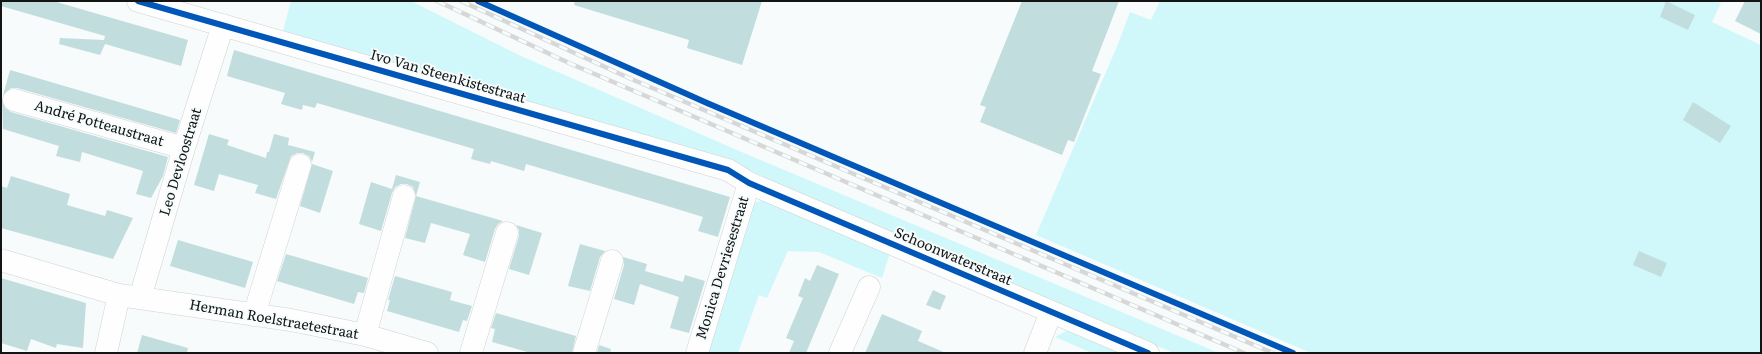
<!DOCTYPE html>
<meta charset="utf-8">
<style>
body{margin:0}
#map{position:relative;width:1762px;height:354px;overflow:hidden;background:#f7fbfb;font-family:Literata,serif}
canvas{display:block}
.frame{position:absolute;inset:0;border:2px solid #131515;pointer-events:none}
</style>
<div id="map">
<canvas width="1762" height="354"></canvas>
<div class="frame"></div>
</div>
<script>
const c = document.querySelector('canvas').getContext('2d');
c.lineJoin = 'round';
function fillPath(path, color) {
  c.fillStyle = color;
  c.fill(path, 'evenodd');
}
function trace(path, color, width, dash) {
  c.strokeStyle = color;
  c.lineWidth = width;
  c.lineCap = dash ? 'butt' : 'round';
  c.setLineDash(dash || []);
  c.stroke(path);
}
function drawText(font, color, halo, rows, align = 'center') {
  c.font = font + ' Literata,serif';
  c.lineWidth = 4;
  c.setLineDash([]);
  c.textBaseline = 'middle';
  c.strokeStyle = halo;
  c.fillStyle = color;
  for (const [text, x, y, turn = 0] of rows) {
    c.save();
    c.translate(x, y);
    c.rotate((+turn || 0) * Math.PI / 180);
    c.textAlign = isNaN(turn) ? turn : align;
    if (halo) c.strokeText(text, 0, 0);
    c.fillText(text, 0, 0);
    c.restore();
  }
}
fillPath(new Path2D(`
 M291,1H411L521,56L744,153L1219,353H1174L935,253L789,189L737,164L283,31Z
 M1160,1H1712L1721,3L1712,22L1761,45V353H1311L1036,235L1118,44L1130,12L1151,20Z
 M765,200L890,253L882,278L819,252L788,251L767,298L759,295L738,353H706L753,203Z
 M1066,331L1078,334L1123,353H1092L1055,337Z`), '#d0f8fa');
fillPath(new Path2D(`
 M1,1H53L188,40L181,66L105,44L100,55L59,44L60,38L104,40L105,36L1,6Z
 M575,1H762L742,65L687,48L689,40L574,5Z
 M1022,1H1119L1092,71L1101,74L1074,142L1068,140L1062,155L980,122L986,107L980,105Z
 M1666,1L1695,15L1688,30L1660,17Z
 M1745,1H1761V34L1735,21Z
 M234,50L730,197L718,237L698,231L703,217L664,205L526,164L524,171L491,161L490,164L471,159L474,149L317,103L315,108L303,105L302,110L281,104L285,93L227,76Z
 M10,70L180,120L176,133L17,88H11L3,95Z
 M2,98L5,108L11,112L168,157L163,176L151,198L136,194L143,171L82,152L80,162L56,156L59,146L3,129Z
 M1693,102L1731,126L1720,143L1683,120Z
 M209,134L229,140L227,145L266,158L267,152H269L274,134L289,138L288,145L315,152L312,162L309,156L303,153H297L291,156L276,199L255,193L258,185L219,174L214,191L194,185Z
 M312,164L333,171L320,213L300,206Z
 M396,175L420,182L416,196L413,187L407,184H401L395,187L392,193L381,231L359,224L371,182L392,189Z
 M11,176L70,194L67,205L105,216L107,210L133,218L113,259L1,228V186L7,188Z
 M416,196L503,221L498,224L495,229L485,262L463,255L470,234L431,223L425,243L405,238Z
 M516,225L542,233L529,275L509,269L519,236V230Z
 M178,240L253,262L245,288L170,266Z
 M580,244L605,251L600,257L590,291L568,286Z
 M1639,251L1667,263L1661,277L1633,265Z
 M286,254L368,278L364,293L358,292L354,304L277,281Z
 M623,257L647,264L645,271L683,282L685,275L705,281L689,333L670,328L679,297L640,284L634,305L614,299L624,265Z
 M817,265L839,274L806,353H789L794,341L786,338L803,298L798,296L805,278L810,281Z
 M395,276L452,292L450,300L472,306L467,321L463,320L459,332L387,311L390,300H388Z
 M1,278L86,303L83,348L57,344L56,348L31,339L27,351L1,343Z
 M933,290L946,296L940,310L926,305Z
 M496,313L576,336L572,353H531L492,342L495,329L491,328Z
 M882,314L922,331L918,341L946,353H865Z
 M142,335L188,348L187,353H137Z
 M599,345L611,349L610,353H597Z`), '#c2ddde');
const minor = new Path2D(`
 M138,1L728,170L749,183L1148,353
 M14,100L184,148
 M1,260L119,295L291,320L365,335L427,353
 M140,298L184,148L223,25
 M254,315L300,165
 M365,335L404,196
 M106,353L119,295
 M471,353L507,233
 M584,353L612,261
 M697,353L749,183
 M840,353L869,287
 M1035,353L1051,312`);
trace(minor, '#cfd2d2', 23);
trace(minor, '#fefefe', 22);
const rail = new Path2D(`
 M437,1L569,63L1244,353
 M461,1L629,78L1273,353`);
trace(rail, '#d7d7d7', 4.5);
trace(rail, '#f6fcfc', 3, [9]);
trace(new Path2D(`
 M138,1L728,170L749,183L1148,353
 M478,1L707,103L1293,353`), '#0057b8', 6);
drawText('14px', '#131515', '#f6fcfc', [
 ["Ivo Van Steenkistestraat",448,77,16],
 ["André Potteaustraat",99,124,16],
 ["Leo Devloostraat",181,162,-73],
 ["Schoonwaterstraat",953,257,23],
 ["Monica Devriesestraat",723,268,-73],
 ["Herman Roelstraetestraat",274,320,10]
]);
</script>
